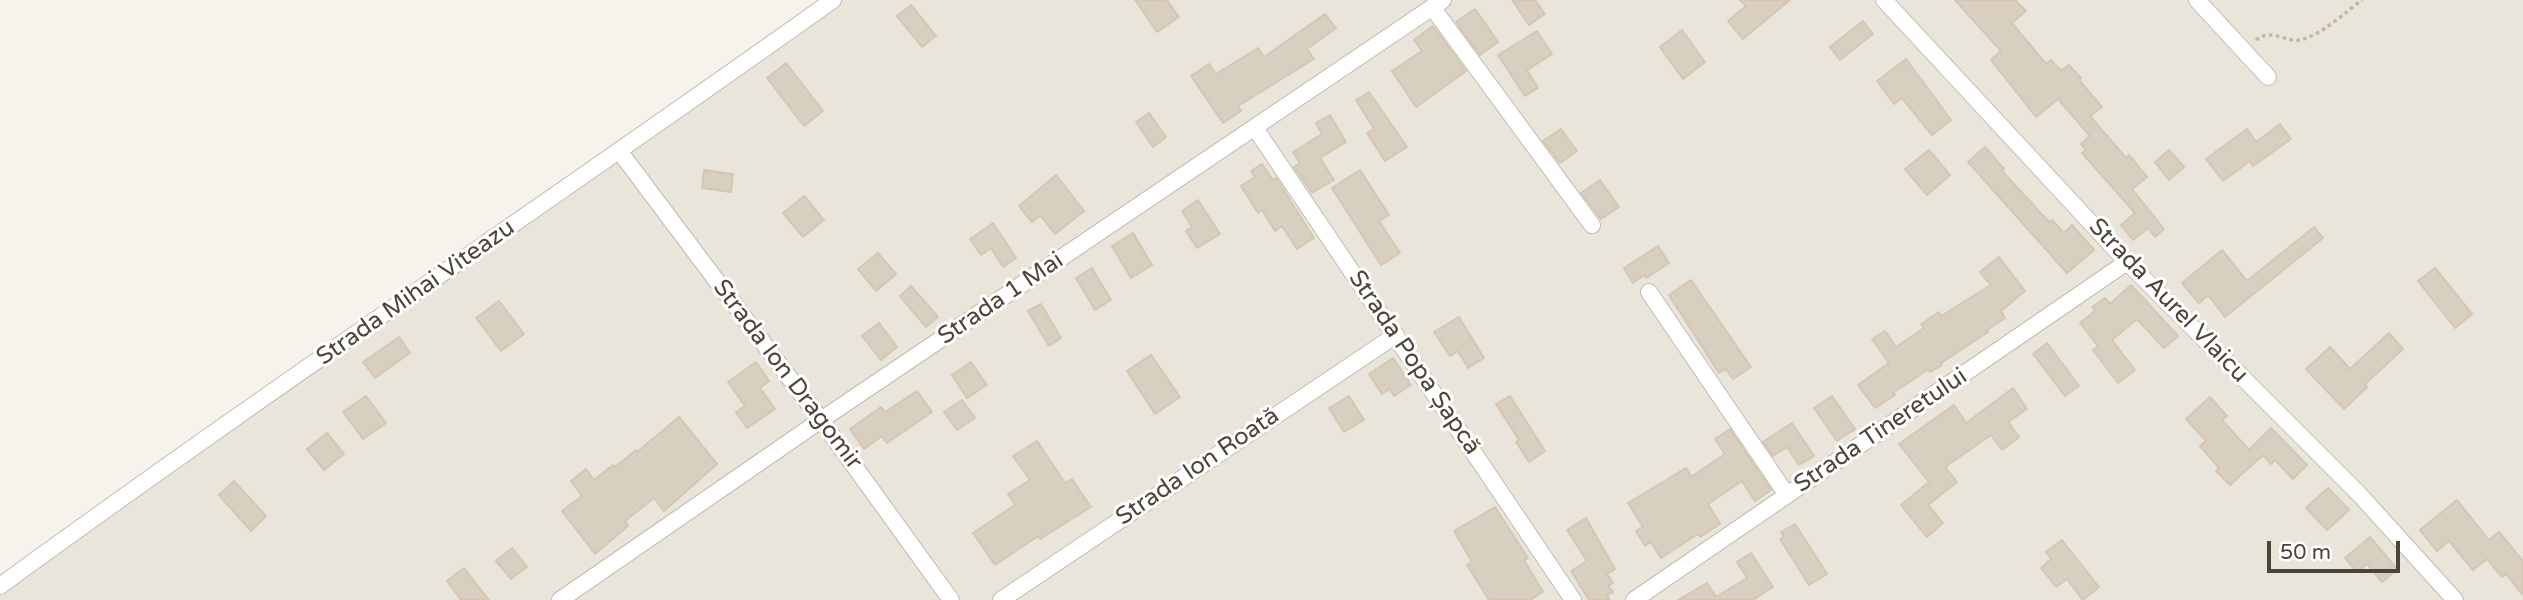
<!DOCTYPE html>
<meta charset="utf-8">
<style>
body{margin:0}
#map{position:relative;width:2523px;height:600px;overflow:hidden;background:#f6f3ec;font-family:"Varela Round",sans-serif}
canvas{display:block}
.scale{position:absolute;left:2267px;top:541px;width:133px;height:32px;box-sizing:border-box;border:4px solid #4b4439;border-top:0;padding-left:9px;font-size:21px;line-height:24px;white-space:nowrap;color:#4b4439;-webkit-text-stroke:5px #fff;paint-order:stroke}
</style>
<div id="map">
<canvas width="2523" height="600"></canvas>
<div class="scale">50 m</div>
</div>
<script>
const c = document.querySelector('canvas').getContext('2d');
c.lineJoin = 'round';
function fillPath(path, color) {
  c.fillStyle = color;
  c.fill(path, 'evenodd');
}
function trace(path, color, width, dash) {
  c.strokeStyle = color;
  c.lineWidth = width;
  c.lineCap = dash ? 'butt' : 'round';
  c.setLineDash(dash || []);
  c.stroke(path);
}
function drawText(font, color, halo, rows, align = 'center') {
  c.font = font + ' "Varela Round",sans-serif';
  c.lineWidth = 6;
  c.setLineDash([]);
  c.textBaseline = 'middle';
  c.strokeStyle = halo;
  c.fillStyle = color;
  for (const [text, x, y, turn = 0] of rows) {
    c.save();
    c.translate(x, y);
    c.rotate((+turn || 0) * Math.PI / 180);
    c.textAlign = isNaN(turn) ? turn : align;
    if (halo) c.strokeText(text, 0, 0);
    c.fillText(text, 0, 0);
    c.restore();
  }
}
fillPath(new Path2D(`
 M819,0H2523V600H0V586L620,152Z`), '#eae5da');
const building = new Path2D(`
 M1135,0H1167L1179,17L1157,32Z
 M1512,0H1535L1545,14L1529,25Z
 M1740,0H1790L1743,39L1728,21L1746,6Z
 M1955,0H2015L2026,11L2012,23L2046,64L2051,60L2061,71L2069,65L2081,78L2079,80L2102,107L2090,116L2126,158L2129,155L2147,177L2132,189L2164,229L2155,237L2148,228L2133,240L2121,225L2135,213L2082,153L2086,150L2081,144L2090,136L2058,99L2036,117L1991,60L2001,51Z
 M911,5L936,36L922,47L897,16Z
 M1475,9L1498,42L1480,55L1456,22Z
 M1325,14L1336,28L1307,49L1314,59L1238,106L1241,111L1223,123L1191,76L1209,64L1216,74L1258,48L1264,57Z
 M1863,21L1873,34L1840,60L1830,47Z
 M1433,26L1466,71L1416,107L1392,71L1422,51L1414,40Z
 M1682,30L1705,62L1683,79L1660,47Z
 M1537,31L1552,54L1527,70L1538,88L1525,96L1498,55Z
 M1906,59L1951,120L1932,135L1902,98L1894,104L1877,81Z
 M786,63L823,111L804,126L767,78Z
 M1369,92L1407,147L1385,161L1367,133L1374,129L1356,100Z
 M1149,113L1166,137L1153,147L1136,122Z
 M1330,115L1346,142L1320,158L1334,180L1312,193L1294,167L1300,163L1293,152L1322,134L1316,123Z
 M2280,124L2291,139L2253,166L2250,161L2223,181L2206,159L2247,129L2256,142Z
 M1561,129L1577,151L1560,163L1543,141Z
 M1985,147L2004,169L2002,171L2050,223L2052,220L2064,233L2072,225L2094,250L2067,273L1968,162Z
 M1929,150L1950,175L1927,195L1905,169Z
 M2169,150L2184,167L2169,180L2155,162Z
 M1262,164L1273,180L1276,178L1314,238L1297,249L1282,226L1275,231L1262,210L1258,213L1241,186L1255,177L1251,171Z
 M704,170L733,174L731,192L702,188Z
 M1360,170L1389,215L1379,221L1400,253L1381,265L1332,188Z
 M1056,175L1084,211L1055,234L1040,215L1032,222L1019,206Z
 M1600,180L1619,207L1601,219L1581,193Z
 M804,196L824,220L803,237L783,213Z
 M1198,200L1220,234L1197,248L1186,231L1192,227L1182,211Z
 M993,223L1016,258L1003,267L991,248L981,255L970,239Z
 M2314,227L2323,238L2225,317L2208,295L2199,303L2182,283L2222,250L2247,281Z
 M1133,233L1152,265L1131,278L1112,246Z
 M1658,246L1669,263L1646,278L1645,275L1633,283L1624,268Z
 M878,253L896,274L876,291L858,269Z
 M1999,257L2025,291L2001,311L2005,318L1987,330L1988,332L1941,363L1942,365L1930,372L1929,369L1893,393L1895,395L1875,408L1858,385L1889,363L1872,339L1885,331L1896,347L1924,328L1921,324L1939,312L1941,316L1991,285L1980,272Z
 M1092,268L1111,300L1095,310L1076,278Z
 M2435,268L2472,314L2455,328L2418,281Z
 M1691,280L1751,367L1733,379L1726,369L1719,373L1669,295Z
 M2131,285L2178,336L2164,348L2137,319L2112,340L2135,370L2118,383L2093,350L2098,346L2080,323L2095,311L2092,307L2105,298L2110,304Z
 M911,286L938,317L926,327L900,296Z
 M499,301L524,334L501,351L476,318Z
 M1041,304L1061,338L1049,346L1028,311Z
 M1459,317L1484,358L1468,368L1458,351L1450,356L1434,332Z
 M879,323L897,347L881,360L862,336Z
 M2389,333L2403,349L2365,384L2367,387L2344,409L2306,369L2330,347L2350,369Z
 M399,337L410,353L375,378L363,362Z
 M2047,343L2079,386L2065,396L2033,354Z
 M1151,355L1180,397L1155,414L1127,371Z
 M1393,358L1411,385L1394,396L1390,389L1382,394L1369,374Z
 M756,362L769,381L760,388L775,409L747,428L736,412L745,406L728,382Z
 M971,362L987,385L967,398L952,375Z
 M2013,388L2027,409L2008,422L2019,437L2002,450L1991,435L1945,467L1957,482L1928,505L1943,523L1927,537L1901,505L1929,482L1899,444L1954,405L1966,423Z
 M917,391L932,412L887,443L882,436L864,449L850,429L881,407L885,412Z
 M366,396L386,423L363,439L343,412Z
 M1349,396L1364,420L1344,432L1329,408Z
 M1510,396L1545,451L1529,462L1516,442L1519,440L1496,404Z
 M1832,396L1855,429L1837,441L1814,408Z
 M2210,397L2227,416L2222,420L2249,450L2271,428L2307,465L2293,479L2275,460L2271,464L2263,455L2230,485L2216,471L2219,468L2200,446L2206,441L2186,419Z
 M962,400L975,418L957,430L944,412Z
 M679,417L717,464L664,511L654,498L625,521L628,526L595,554L562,511L582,496L571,481L586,469L594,480L613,465L615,467L636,450L637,452Z
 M1792,423L1814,456L1799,465L1787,447L1773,456L1763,442Z
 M1730,429L1771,490L1755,501L1742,481L1708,504L1720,524L1700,537L1698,534L1661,558L1651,542L1645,546L1636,531L1643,527L1628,503L1686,468L1691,477L1725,454L1715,439Z
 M327,433L344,454L324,470L307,449Z
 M1037,441L1065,483L1072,479L1091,507L1040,539L1038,536L995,565L973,533L1015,505L1008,494L1030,480L1013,456Z
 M234,481L266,516L251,531L219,495Z
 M2328,488L2349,510L2327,530L2306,508Z
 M2457,500L2489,540L2499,532L2523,561V595L2506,574L2502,577L2487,559L2473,570L2449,541L2437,551L2420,530Z
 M1495,507L1528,558L1524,560L1543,592L1530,600H1489L1467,565L1472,562L1454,531Z
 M1586,518L1615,569L1607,574L1613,583L1608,585L1613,592L1607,595L1610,600H1589L1571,571L1587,561L1567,530Z
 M1795,524L1827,574L1809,585L1780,539L1784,537L1781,532Z
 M2370,537L2397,569L2382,582L2367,564L2357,572L2345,558Z
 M2062,540L2099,587L2083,600L2067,579L2056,587L2041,568L2051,559L2046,552Z
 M512,548L527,567L511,579L496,561Z
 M1751,553L1773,587L1753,600H1678L1707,583L1716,597L1747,578L1737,562Z
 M464,568L489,600H461L447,581Z`);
fillPath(building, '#d8cfc1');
trace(building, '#d3c7b4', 2);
const minor = new Path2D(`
 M1884,0L2127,262L2360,495L2455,600
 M2197,0L2268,77
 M1432,7L1592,225
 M1255,128L1573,600
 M620,152L821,420L951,600
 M1649,292L1787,495
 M0,586C274,386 557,197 833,0
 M560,600L821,420L1443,0
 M1001,600L1396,335
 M1634,600L2127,262`);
trace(minor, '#c2bbae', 18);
trace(new Path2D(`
 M2256,40C2271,28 2284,42 2300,40C2322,35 2344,13 2362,0`), '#c4b79f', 3.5, [3.5, 3.5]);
trace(minor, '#fff', 16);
drawText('24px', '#4b4439', '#fff', [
 ["Strada Mihai Viteazu",416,293,-35],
 ["Strada 1 Mai",1001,299,-34],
 ["Strada Aurel Vlaicu",2168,301,46],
 ["Strada Popa Șapcă",1414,363,56],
 ["Strada Ion Dragomir",787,375,53],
 ["Strada Tineretului",1881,431,-34],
 ["Strada Ion Roată",1198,467,-34]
]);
</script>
